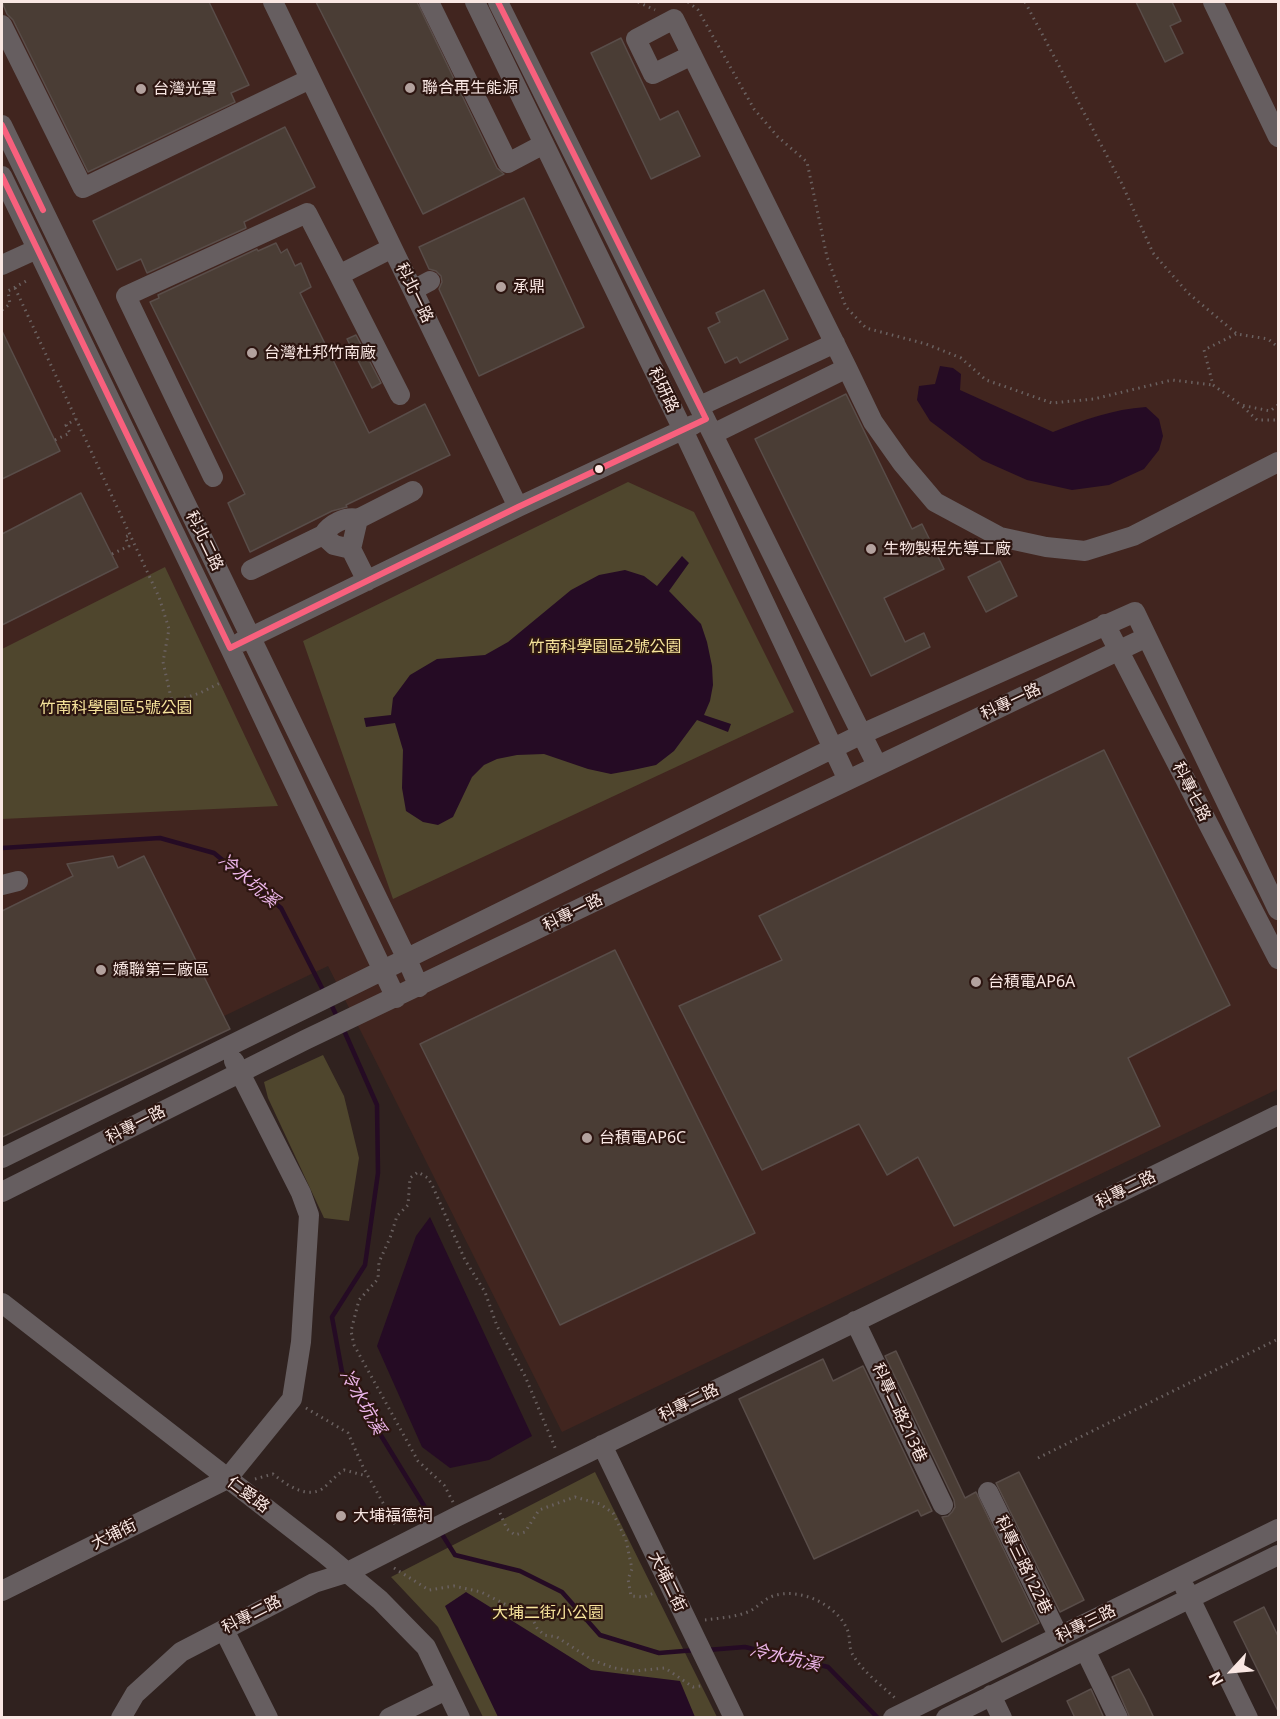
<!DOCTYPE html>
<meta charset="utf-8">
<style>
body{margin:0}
#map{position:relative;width:1280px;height:1719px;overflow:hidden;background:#30221f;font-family:"Noto Sans",sans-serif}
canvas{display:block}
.frame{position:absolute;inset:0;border:3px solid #f9e7e3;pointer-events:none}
.north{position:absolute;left:1202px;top:1641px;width:60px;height:60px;-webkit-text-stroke:4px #2c1510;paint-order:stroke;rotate:244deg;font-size:16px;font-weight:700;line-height:24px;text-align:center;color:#f9e7e3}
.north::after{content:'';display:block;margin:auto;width:21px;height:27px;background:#f9e7e3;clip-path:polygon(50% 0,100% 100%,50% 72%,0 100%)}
</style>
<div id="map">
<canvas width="1280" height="1719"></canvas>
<div class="frame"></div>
<div class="north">N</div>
</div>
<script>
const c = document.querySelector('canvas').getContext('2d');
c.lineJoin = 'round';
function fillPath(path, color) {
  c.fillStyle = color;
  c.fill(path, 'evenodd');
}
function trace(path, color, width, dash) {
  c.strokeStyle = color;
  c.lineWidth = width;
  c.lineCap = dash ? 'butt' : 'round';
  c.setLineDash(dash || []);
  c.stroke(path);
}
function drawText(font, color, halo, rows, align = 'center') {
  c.font = font + ' "Noto Sans","Noto Sans TC",sans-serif';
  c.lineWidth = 4.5;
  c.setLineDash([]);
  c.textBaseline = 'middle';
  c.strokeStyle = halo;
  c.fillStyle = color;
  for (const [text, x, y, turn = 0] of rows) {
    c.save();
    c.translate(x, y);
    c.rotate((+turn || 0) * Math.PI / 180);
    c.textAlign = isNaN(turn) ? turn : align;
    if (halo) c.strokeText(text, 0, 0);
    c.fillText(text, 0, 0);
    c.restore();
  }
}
fillPath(new Path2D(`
 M2,2H1278V1089L562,1432L328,966L220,1018L2,1077Z`), '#41251f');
fillPath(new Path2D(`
 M628,482L694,512L794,712L393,899L303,641Z
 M165,567L278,806L2,819V649Z
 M323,1055L344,1096L359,1158L349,1221L324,1218L268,1098L264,1082Z
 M595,1472L717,1717H483L438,1627L391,1577Z`), '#4f462d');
fillPath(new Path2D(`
 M940,366L953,368L961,374L960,390L1053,432C1084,420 1113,409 1146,407L1159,419L1163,436L1159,450L1144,469L1109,485L1072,490L1027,480L982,460L930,421L917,400L919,386L935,384Z
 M682,556L689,563L669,591L701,624L707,642L712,666L713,685L710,701L704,715L731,724L728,732L697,720L674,751L656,765L633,770L611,774L588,769L544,754L517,755L497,759L484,765L472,777L453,817L438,825L423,822L406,811L402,788L403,750L395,723L366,727L364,718L391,715L393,698L410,675L437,659L485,655L508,642L571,590L599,575L625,570L644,576L657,586Z
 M430,1217L532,1436L489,1460L450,1468L422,1447L377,1346L416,1236Z
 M466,1592L591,1670L680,1681L695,1717H498L445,1606Z`), '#250b24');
trace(new Path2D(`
 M2,848L160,838L214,853L281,908L324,992
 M330,1002L338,1019
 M342,1026L377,1105L378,1173L365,1265L332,1317L342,1372L434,1522
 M440,1531L455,1555L520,1571L562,1592L600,1635L659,1653L696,1650
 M707,1650L745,1647L828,1667L878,1718`), '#250b24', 4.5);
const building = new Path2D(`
 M2,2H209L249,85L231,93L235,102L88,172L13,20L7,14Z
 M316,2H417L497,168L504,174L423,214Z
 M1136,2H1172L1181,21L1170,26L1183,53L1165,62Z
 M621,38L660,120L678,111L700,156L651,179L591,53Z
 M285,127L315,187L244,222L246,228L147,273L141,259L117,270L93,221Z
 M524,198L584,327L479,376L439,289L442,282L441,276L436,271L429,269L419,247Z
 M276,243L281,253L287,249L295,266L301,263L311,287L300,293L369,433L425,404L450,455L346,505L347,507L332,511L250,552L228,503L245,494L150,302L159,298L158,295L257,249L258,251Z
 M764,290L788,339L740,363L737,357L725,363L708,328L720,322L716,313Z
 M2,331L60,451L2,479Z
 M356,335L381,383L372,388L347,339Z
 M846,394L912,529L922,524L944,569L884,598L905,642L924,633L930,647L871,676L755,439Z
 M81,493L118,567L2,625V534Z
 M1000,561L1017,596L986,612L968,577Z
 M1104,750L1230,1005L1128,1058L1160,1126L954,1226L918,1157L887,1175L859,1124L762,1170L679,1006L782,960L759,916Z
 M113,856L118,868L144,856L230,1029L2,1137V911L73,876L67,864Z
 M615,950L755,1233L560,1325L420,1044Z
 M896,1351L965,1498L976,1492L1039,1623L1002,1642L942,1517L948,1516L952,1512L955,1507L954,1500L885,1356Z
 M823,1359L833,1381L863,1366L932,1511L921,1516L918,1510L814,1559L739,1399Z
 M1019,1472L1084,1600L1060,1612L996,1483Z
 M1264,1607L1278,1636V1711L1234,1622Z
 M1129,1669L1145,1699L1154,1718H1130L1112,1677Z
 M1091,1689L1104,1718H1075L1067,1701Z`);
fillPath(building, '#4a3d35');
trace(building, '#594d49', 1.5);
trace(new Path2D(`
 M638,2L655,10
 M688,2L698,10L754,109L778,137L807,162L827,257L846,307L866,328L926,344L961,358L986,380L1052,403L1094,399L1172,380L1213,385
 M1025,2L1122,184L1153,253L1188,293L1237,334L1268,339L1278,347
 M15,288L159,597L169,629L163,662L172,702L200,693L222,682
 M2,310L10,304L8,291L28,280
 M1236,334L1204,350L1213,385L1241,405
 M1278,405L1270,411L1241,405L1257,420H1278
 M55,440L70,433L66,425L76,419
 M112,554L129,546L125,537L130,535
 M306,1408L348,1433L363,1467L397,1528
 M1038,1458L1278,1339
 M255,1479L273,1474C286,1484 305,1499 322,1489C329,1484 336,1475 344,1470L367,1476
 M453,1502L444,1485L418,1461L354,1345L351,1331L359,1300L378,1279L379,1262L390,1238L397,1216L408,1205L410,1178L418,1172L428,1178L433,1187L465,1260L485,1292L497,1326L525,1376L556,1450
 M500,1513L507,1529L515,1535L525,1532L539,1510L575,1497L600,1504L613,1513L626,1540L632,1569L628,1579L631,1596L644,1597L654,1593
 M394,1568L429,1590L454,1586L481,1592L532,1618L537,1628L544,1635L557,1637L592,1660L614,1668L634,1671L665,1668L693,1687L701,1686
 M705,1620C720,1618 737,1617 750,1611C758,1607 764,1599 773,1596C799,1587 836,1604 847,1629C851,1637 848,1648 853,1655C863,1672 881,1685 895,1698`), '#6a6160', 3, [1.5, 4.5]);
trace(new Path2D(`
 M273,2L518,507
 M429,2L508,163L544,144
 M475,2L683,430L848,780
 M498,2L877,765
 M1213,2L1278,137
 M2,25L83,188L310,79
 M692,55L653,74L636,39L674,19L847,368L873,422L902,463L935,502L1000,537L1046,547L1085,551L1133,536L1278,462
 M2,125L406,957L419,987
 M2,176L230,648L396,998
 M2,265L37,249
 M339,275L400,395
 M413,290L430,281
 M700,406L835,343
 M713,434L847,368
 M213,477L126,296L307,213L339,275L392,248
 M358,519L413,491
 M351,549L334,545L323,535C330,524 345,516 358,519L351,549L367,581
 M251,570L323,535
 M1105,624L1278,959
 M241,642L518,507L693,425
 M2,885L18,881
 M2,1158L862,734L1135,612L1278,910
 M2,1192L305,1040L1147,637
 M2,1303L325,1554L380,1600L426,1647L460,1718
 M855,1321L943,1505
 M602,1445L734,1718
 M988,1492L1059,1637
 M1185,1588L1248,1718
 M2,1591L227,1479L292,1399L301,1342L309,1215L301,1193L234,1061
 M224,1630L268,1718
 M1085,1650L1118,1718
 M991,1695L1002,1718
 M121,1718L135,1694L181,1652L314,1583L346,1573L458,1516L1278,1115
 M389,1718L446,1690
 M893,1718L1278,1529
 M946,1718L1278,1555`), '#665e60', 20);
trace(new Path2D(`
 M2,125L43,210
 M2,176L230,648L518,507L706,419L498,2`), '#f8607d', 6);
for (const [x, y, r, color] of [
 [410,88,6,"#b3a29e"],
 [141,89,6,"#b3a29e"],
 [501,287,6,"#b3a29e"],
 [252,353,6,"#b3a29e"],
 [599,469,5,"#f9e7e3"],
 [871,549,6,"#b3a29e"],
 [101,970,6,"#b3a29e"],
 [976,982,6,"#b3a29e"],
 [587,1138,6,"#b3a29e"],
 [341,1516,6,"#b3a29e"]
]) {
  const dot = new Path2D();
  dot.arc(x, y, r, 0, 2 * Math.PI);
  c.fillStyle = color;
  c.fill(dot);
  trace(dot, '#2c1510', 2);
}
drawText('16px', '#f9e7e3', '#2c1510', [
 ["聯合再生能源",422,88],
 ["台灣光罩",153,89],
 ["承鼎",513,287],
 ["台灣杜邦竹南廠",264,353],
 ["生物製程先導工廠",883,549],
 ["嬌聯第三廠區",113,970],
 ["台積電AP6A",988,982],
 ["台積電AP6C",599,1138],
 ["大埔福德祠",353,1516]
], 'left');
drawText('16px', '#f9e7e3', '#2c1510', [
 ["科北一路",414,293,64],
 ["科研路",663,390,64],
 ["科北二路",204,541,64],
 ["科專一路",1011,702,-25],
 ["科專七路",1191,792,63],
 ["科專一路",573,913,-26],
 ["科專一路",136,1125,-27],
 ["科專二路",1126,1190,-26],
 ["科專二路",689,1403,-26],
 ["科專二路213巷",899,1413,65],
 ["仁愛路",248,1495,37],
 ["大埔街",114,1535,-26],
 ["科專三路122巷",1023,1565,64],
 ["大埔二街",667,1582,64],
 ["科專二路",252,1615,-27],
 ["科專三路",1086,1624,-26]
]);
drawText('16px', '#f6e39b', '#2c1510', [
 ["竹南科學園區2號公園",605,647],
 ["竹南科學園區5號公園",116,708],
 ["大埔二街小公園",548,1613]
]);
drawText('italic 18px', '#ecb5e9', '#2c1510', [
 ["冷水坑溪",248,881,40],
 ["冷水坑溪",362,1402,60],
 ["冷水坑溪",785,1658,13]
]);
</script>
